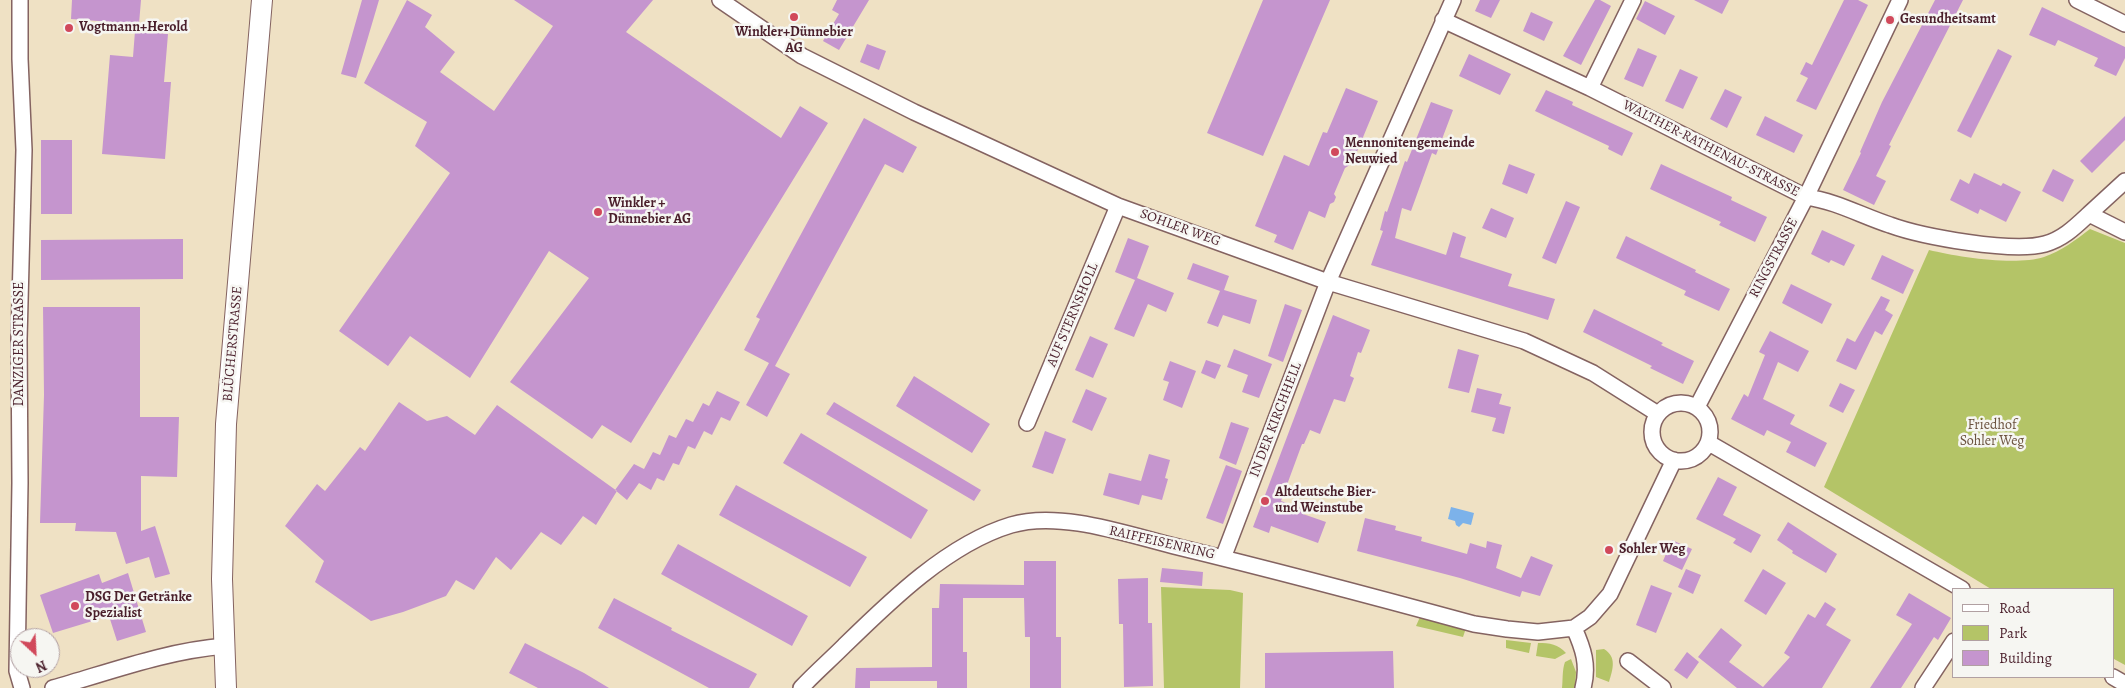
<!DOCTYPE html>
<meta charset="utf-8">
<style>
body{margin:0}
#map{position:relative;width:2125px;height:688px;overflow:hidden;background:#efe1c4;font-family:Alegreya,serif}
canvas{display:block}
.legend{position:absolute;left:1952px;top:588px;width:162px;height:90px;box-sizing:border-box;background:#f6f6f2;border:1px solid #b1a0a2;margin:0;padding:6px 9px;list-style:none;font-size:15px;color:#4a1f2b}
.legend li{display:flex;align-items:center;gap:10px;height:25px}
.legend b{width:25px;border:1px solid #b1a0a2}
.north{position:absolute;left:10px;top:628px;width:50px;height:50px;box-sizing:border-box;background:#f6f6f2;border:1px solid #b1a0a2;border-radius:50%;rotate:155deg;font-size:14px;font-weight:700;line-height:20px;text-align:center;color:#4a1f2b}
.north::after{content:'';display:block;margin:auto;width:18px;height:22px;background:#d1495b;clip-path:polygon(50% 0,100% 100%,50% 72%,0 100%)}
</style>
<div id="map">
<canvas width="2125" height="688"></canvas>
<ul class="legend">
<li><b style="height:6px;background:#fff"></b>Road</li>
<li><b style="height:14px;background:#b4c467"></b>Park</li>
<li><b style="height:14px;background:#c595ce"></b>Building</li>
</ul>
<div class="north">N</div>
</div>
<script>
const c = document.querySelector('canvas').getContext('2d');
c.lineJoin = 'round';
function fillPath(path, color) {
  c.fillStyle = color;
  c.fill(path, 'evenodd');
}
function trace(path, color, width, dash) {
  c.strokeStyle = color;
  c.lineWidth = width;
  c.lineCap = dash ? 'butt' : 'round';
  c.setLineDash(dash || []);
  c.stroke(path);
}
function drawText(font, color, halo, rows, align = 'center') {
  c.font = font + ' Alegreya,serif';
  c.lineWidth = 5;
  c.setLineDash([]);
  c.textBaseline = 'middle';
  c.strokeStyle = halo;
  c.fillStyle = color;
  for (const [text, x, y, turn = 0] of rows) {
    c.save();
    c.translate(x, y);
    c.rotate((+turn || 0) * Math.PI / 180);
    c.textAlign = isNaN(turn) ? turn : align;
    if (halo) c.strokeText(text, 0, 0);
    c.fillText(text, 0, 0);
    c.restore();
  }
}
fillPath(new Path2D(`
 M2090,229L2125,243V665L2114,659V589H1991L1824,487L1929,250C1958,257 2015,266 2044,257C2061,251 2076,240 2090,229Z
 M1161,587L1230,590L1243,593L1240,688H1242H1164Z
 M1420,617L1466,628L1463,637L1416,626Z
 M1506,640L1531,643L1529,653L1506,648Z
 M1538,643C1550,643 1558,644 1566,653L1555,659L1536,656Z
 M1604,649C1617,657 1613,669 1609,682L1596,677V650Z
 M1571,659L1576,672L1575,688H1562C1563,680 1562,670 1565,662Z`), '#b4c467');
fillPath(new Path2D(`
 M1451,507L1474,513L1471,525L1463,523L1459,527L1456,525L1455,521L1448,519Z`), '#7cb2ea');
fillPath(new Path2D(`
 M72,0H141L139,24L71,19Z
 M362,0H379L356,78L341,74Z
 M407,0L432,15L425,27L455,52L440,72L494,111L553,26L514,0H653L626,32L781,138L800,106L828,123L631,443L602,425L592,439L510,382L589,278L549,251L470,378L410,336L388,366L339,331L450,173L415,146L427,122L364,83Z
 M837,0H869L839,50L823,41L839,14L832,10Z
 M1263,0H1330L1263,156L1207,133Z
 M1480,0H1500L1491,18L1475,11Z
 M1595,0H1600L1611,6L1581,65L1563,56Z
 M1694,0H1729L1722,14Z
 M1844,0H1858L1868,5L1816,110L1796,101L1808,78L1800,74L1806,62L1812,65Z
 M1935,0H1963L1889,145L1891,146L1876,176L1886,181L1874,205L1843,190L1861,153L1860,152L1882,102Z
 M1645,1L1675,16L1665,35L1636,19Z
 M2042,7L2125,47V58L2116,76L2094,66L2098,58L2058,40L2055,46L2029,35Z
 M1531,12L1553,22L1544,41L1523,31Z
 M135,31L168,34L164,82H171L165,159L102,154L110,55L133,57Z
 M867,44L886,51L879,70L860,62Z
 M1638,48L1657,56L1643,87L1624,79Z
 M1998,49L2012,56L1971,138L1957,131Z
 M1469,54L1511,74L1500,95L1459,76Z
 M1680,69L1698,77L1683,109L1665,101Z
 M1346,88L1378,101L1354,159L1356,161L1345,168L1334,194L1336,197L1334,202L1330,204L1325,218L1309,211L1293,250L1274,242L1277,235L1255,226L1284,155L1309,166L1323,132L1327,133Z
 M1725,89L1742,97L1727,128L1710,119Z
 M1546,90L1573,102L1572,105L1633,133L1622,156L1608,149L1609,146L1535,111Z
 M1431,102L1453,110L1436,155L1432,153L1411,211L1402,208L1395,238L1446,255L1453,232L1466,237L1460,257L1512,274L1508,286L1555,299L1548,320L1371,265L1383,231L1380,230L1385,211L1387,212L1405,161L1407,162Z
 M1765,116L1803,135L1794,153L1756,135Z
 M2125,116V140L2092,173L2080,161Z
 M864,118L917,147L903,173L885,164L775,366L790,374L767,417L746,405L769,363L744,350L760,319L756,317Z
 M41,140H72V214H41Z
 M1509,164L1535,174L1527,194L1502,184Z
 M1661,164L1732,197L1731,200L1767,217L1755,242L1719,225L1721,222L1650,189Z
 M2053,169L2074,180L2063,202L2042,191Z
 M1974,173L2001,186L2003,183L2021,192L2006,222L1980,209L1978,214L1950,200L1960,179L1969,184Z
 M1566,201L1580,207L1556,264L1542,258Z
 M1491,208L1514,218L1506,238L1482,228Z
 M1822,230L1855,245L1844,266L1831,260L1829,263L1811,254Z
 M1626,236L1696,270L1695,272L1730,289L1719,311L1684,295L1686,291L1616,258Z
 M1128,238L1149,246L1137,278L1174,293L1166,312L1148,304L1134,337L1114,329L1135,280L1115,272Z
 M183,239V279L41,280V240Z
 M1882,255L1914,270L1903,294L1871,279Z
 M1193,263L1229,276L1224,290L1257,300L1250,324L1223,315L1218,327L1207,323L1220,291L1187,279Z
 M1791,284L1832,304L1822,324L1782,303Z
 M1881,296L1890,300L1885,310L1893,315L1882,335L1875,331L1856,370L1836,361L1847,338L1855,342Z
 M1285,304L1302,310L1283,362L1268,356Z
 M43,307H140V417H179L177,477L141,476V531L155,526L170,574L155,578L149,557L126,564L116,532L75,531L76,523H40L44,395Z
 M1594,309L1663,343L1661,345L1694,361L1683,384L1650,368L1652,366L1583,332Z
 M1333,315L1370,330L1361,353L1358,352L1350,376L1354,378L1345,402L1334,399L1320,434L1310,430L1304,444H1302L1281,501L1304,509L1303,514L1326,522L1318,543L1271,526L1269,533L1253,527Z
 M1770,331L1809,351L1798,372L1778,362L1763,399L1795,415L1790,424L1827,443L1815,467L1786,452L1791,442L1767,430L1764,436L1731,419L1744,394L1748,397L1765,355L1759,352Z
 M1090,336L1108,344L1093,378L1075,370Z
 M1234,349L1272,364L1259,398L1242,392L1248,375L1227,367Z
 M1458,349L1479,355L1469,393L1448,388Z
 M1206,360L1221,365L1215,379L1201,373Z
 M1170,361L1196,371L1182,408L1163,400L1169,382L1163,380Z
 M914,376L990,424L972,453L896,406Z
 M1840,383L1855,390L1843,413L1829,406Z
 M1477,388L1502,394L1499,404L1511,407L1504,434L1492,431L1496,418L1471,412Z
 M1086,389L1107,398L1092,431L1072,422Z
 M717,391L740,402L730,421L721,417L712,435L704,431L695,449L688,446L679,465L673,463L664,481L657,478L651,490L639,483L627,500L615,490L634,464L644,469L653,452L660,455L669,435L676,438L686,419L693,422L703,403L709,406Z
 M399,402L427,421L447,416L475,435L497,405L617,491L596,525L583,516L561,545L541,532L511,570L496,557L474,590L456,580L446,596L403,612L371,621L315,582L324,561L285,526L317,484L325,491L360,447L365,451Z
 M834,402L981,490L974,501L826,414Z
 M1231,422L1249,428L1236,465L1219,458Z
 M1045,431L1066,439L1053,474L1032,467Z
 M801,433L928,510L911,539L783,463Z
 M1149,454L1170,460L1165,478L1168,479L1162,500L1142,495L1139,505L1103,495L1109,473L1141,481Z
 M1226,465L1242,471L1223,524L1206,518Z
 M1718,477L1737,487L1723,515L1761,535L1751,553L1733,543L1736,539L1696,519Z
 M736,485L867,557L850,587L719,515Z
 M1365,518L1396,526L1395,530L1422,537L1421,541L1467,554L1470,543L1486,548L1487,541L1502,545L1496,568L1521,578L1531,556L1553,565L1540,596L1522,591L1520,597L1460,578L1357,551Z
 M1788,522L1837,554L1826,573L1792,553L1793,551L1777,540Z
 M1672,540L1692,549L1682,570L1663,561Z
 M678,544L808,616L792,646L661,574Z
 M1024,561H1056V637H1061V688H1030V637H1025L1024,598H963V652H967V688H937V681H870V688H855L856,668L932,667V608H939L940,584L1024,585Z
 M1162,568L1203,572L1202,586L1160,582Z
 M1686,569L1701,575L1693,594L1678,587Z
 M1763,569L1786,583L1766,615L1744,601Z
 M128,573L146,632L117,641L109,616L53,633L40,595L99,574L102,583Z
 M1148,578V623H1152L1153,686L1124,687L1123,624H1119L1118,579Z
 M1651,585L1672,593L1656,633L1636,625Z
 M1909,593L1951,618L1938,640L1934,637L1901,688H1870L1912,624L1896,615Z
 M614,598L672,628L671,630L757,674L749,688H709L598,628Z
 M1825,602L1836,609L1826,625L1851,640L1822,688H1737L1698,657L1721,628L1742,645L1729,662L1763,687L1790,657L1784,653L1808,614L1815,618Z
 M525,643L584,673L609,688H538L509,673Z
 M1393,651L1394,688H1265V653Z
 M1687,652L1699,662L1687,679L1674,670Z`), '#c595ce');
const street = new Path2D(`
 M20,0V59L24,150L19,339L20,483L17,671L22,688
 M720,0L802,56L914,112L1118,206L1328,282L1524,341L1593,373L1658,414
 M2077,0L2125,24
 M1443,20L1590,88L1806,197C1836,201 1862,216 1890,225C1923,237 2013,253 2045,244C2063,239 2075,227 2089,214L2125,232
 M1590,88L1633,0
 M2089,214L2125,181
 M1652 432a29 29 0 1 1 58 0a29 29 0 1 1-58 0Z
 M1697,407L1806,197L1900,0
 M1027,423L1118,206
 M1709,443L1962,589
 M1223,558L1328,282L1453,0
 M1574,628C1583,648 1589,665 1583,688
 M1628,661L1663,688
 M2113,677L2125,684
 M53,688C110,672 165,651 225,646
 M801,688C815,673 830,660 844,646C890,601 948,544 1011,525C1060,510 1129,535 1178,547C1277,571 1375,597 1474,624L1507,629L1538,632L1574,628L1590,617L1610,594L1674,460
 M1923,688L1954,641`);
const secondary = new Path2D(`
 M226,688L222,579L226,424L262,0`);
trace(street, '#846361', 18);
trace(secondary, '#846361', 22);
trace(street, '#fff', 15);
trace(secondary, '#fff', 20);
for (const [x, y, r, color] of [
 [794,17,5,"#d1495b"],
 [1890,20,5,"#d1495b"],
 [69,28,5,"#d1495b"],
 [1335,152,5,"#d1495b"],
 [598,212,5,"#d1495b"],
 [1265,501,5,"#d1495b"],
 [1609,550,5,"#d1495b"],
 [75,606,5,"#d1495b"]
]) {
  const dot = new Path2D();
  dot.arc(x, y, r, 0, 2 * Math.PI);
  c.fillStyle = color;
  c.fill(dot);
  trace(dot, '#f6f6f2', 2);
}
drawText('bold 14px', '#4a1f2b', '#f6f6f2', [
 ["Gesundheitsamt",1900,20],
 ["Vogtmann+Herold",79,28],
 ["Winkler+Dünnebier",794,33,"center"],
 ["AG",794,49,"center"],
 ["Mennonitengemeinde",1345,144],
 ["Neuwied",1345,160],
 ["Winkler +",608,204],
 ["Dünnebier AG",608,220],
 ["Altdeutsche Bier-",1275,493],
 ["und Weinstube",1275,509],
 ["Sohler Weg",1619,550],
 ["DSG Der Getränke",85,598],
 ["Spezialist",85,614]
], 'left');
drawText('14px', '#4a1f2b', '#f6f6f2', [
 ["WALTHER-RATHENAU-STRASSE",1711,149,27],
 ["SOHLER WEG",1180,228,20],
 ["RINGSTRASSE",1774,258,-62],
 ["AUF STERNSHOLL",1073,315,-67],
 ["DANZIGER STRASSE",20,344,-90],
 ["BLÜCHERSTRASSE",233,344,-85],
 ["IN DER KIRCHHELL",1276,420,-69],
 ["RAIFFEISENRING",1162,543,13]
]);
drawText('14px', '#6a513d', '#f6f6f2', [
 ["Friedhof",1992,426],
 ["Sohler Weg",1992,442]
]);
</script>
